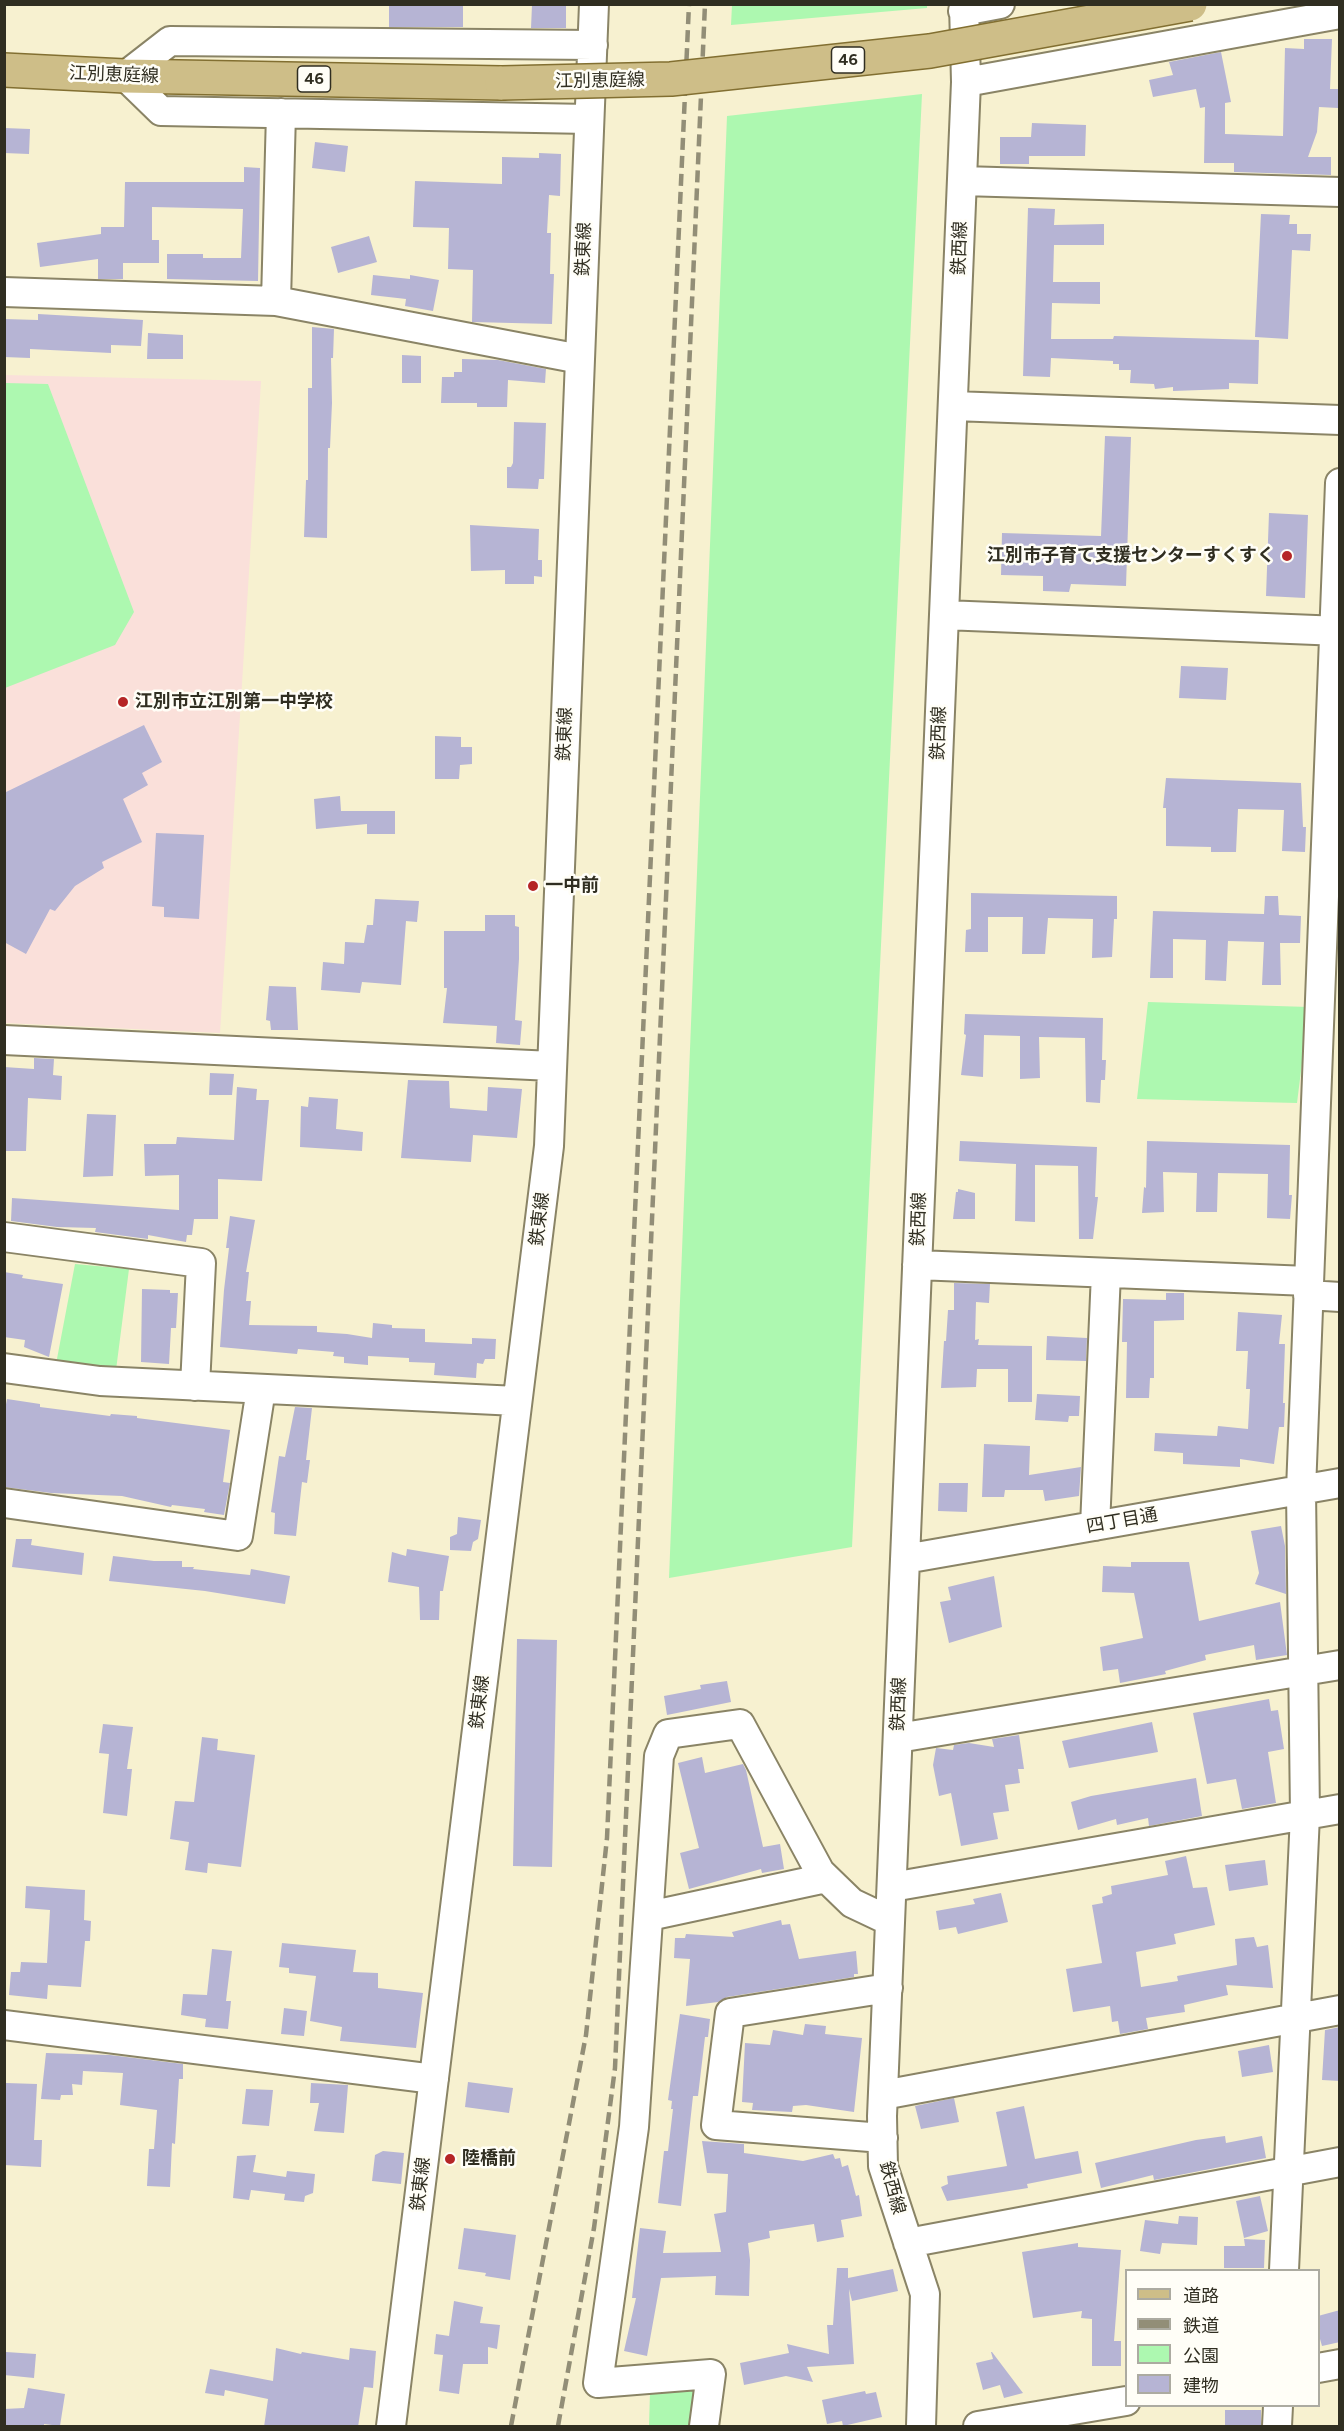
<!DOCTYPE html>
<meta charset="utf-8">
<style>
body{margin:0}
#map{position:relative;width:1344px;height:2431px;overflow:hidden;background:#f7f1d0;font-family:Figtree,"Noto Sans JP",sans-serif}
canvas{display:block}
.frame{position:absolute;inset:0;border:6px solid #302e21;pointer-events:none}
.legend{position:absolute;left:1125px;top:2269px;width:195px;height:138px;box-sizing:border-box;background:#fffef7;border:2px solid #acaba1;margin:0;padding:8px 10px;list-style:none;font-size:18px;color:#302e21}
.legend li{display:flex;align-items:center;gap:12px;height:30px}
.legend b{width:30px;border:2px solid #acaba1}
</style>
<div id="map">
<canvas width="1344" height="2431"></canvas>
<div class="frame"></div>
<ul class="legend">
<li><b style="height:8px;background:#cebe88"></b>道路</li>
<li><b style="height:8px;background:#928e77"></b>鉄道</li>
<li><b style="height:16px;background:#adf8b0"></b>公園</li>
<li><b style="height:16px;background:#b6b4d4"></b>建物</li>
</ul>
</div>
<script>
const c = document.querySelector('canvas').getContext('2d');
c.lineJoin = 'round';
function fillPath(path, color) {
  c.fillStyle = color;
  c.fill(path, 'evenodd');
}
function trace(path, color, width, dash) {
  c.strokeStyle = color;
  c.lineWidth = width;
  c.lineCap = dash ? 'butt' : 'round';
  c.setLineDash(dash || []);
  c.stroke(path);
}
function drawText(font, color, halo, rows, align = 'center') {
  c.font = font + ' Figtree,"Noto Sans JP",sans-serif';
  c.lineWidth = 5;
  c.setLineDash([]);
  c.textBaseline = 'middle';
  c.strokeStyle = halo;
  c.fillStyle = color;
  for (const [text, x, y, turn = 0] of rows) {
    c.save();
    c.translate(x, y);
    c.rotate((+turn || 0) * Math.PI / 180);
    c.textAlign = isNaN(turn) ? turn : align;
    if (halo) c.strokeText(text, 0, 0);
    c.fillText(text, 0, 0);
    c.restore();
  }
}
fillPath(new Path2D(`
 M5,375L261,381L220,1033L5,1023Z`), '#fae0da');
fillPath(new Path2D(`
 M732,5L927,4V8L731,25Z
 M922,94L852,1547L669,1578L727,116Z
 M5,383L48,384L134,612L115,645L5,688Z
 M1148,1002L1309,1007L1297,1103L1137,1099Z
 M75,1264L129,1269L116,1370L56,1364Z
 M694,2386L693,2426H649L650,2392Z`), '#adf8b0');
fillPath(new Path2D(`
 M389,4H463V27H389Z
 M566,4V28H531L532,5Z
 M1304,39H1332L1330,89H1339L1338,108L1319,107L1317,132L1308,157H1331V175L1234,172V163H1204L1205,107L1200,108L1196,89L1153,97L1149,80L1173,75L1169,62L1221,52L1231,102L1225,103V134L1283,136L1285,48L1304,49Z
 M1032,123L1086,125L1085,156H1029V164H1000V137H1031Z
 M4,128L30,129L29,154L4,153Z
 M315,142L348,146L345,172L312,168Z
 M539,153L561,154L560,196L549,195L547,233H551L550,274H554L552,324L472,322L473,270L448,269L449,228L413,227L415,181L502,184V157L539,158Z
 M244,167L260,168L258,281L167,279V254H203V258H241L243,209L152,207V240H159V263H123V279H98V259L40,267L37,243L101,234V227H124L125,182H244Z
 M1028,208L1055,209L1054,225L1104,224V245H1054L1053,282H1100V304L1052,303L1051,339H1113L1114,336L1259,340L1258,384L1229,383V389L1173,391V387L1155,389L1154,384L1130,383L1131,370H1119V364H1113V361L1051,358L1050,377L1023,376Z
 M1261,214L1290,215L1289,224H1297V234H1311L1310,251L1292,250L1288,339L1255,337Z
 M369,236L377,262L338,273L331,247Z
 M373,275L410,279V275L439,280L433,311L405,306L406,299L371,295Z
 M38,314L143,320L141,346L111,345V353L30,349V358L4,357V319L38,320Z
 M312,327L334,329L333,358H331L332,403L330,448H328L327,538L304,537L306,480H308V388H312Z
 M148,333L183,335V359H147Z
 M402,355L421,356V383H402Z
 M462,359L498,360L546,369L545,383L508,380L507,407H477V403H441L442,377H454V372H462Z
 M514,422L546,423L544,479H539L538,489L507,488V467H511L513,463Z
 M1105,436L1131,437L1126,586L1071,584L1069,592L1043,591V576L1001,575L1002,533L1101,536Z
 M1269,513L1308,515L1305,598L1266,596Z
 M470,525L539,529L538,560H542V577L534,576V584H505V570L471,571Z
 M1181,666L1228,668L1226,700L1179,698Z
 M144,725L162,762L142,773L148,785L123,799L142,842L102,862L104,868L75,886L55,911L50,909L26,954L4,942V793Z
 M435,736L461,737V747H472V764L460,765L459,779H435Z
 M1166,778L1301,783L1303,827H1306L1305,852L1282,851L1284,810L1238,809L1236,852H1211V847L1166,846V808H1163Z
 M340,796L341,811H395V834H367V824L316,829L314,799Z
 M156,833L204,835L199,919L164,917V907L152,906Z
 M971,893L1117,896V919H1114L1112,957L1092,958L1093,919L1048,918L1045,954H1022L1023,917H988V952H965L966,930L971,929Z
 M1265,896H1278L1279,915L1301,916L1300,943H1280L1281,985H1262L1264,942L1228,941L1226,981L1205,980L1206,940L1173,939V978H1150L1153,911L1264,914Z
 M375,899L419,901L417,922L406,921L401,985L362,982L360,993L321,990L323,962L344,964L345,942L364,943L367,925H373Z
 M485,915H515V926L519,927V959L515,1020L522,1021L520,1045L496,1043L497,1026L443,1023L447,988H444V931H485Z
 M269,986L296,987L298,1030H271L270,1021L266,1020Z
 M965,1014L1103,1018L1102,1060H1106L1105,1080H1101L1100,1103L1086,1102L1085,1038L1039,1037L1040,1078L1020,1079V1036L984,1035L983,1077L961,1075L966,1035L964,1034Z
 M34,1058L54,1059L53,1075L62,1076L61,1100L28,1098L26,1151H4V1067L34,1069Z
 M210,1073L234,1074L232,1095H209Z
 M408,1080L449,1081L450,1108L487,1111L488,1087L522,1089L517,1138L473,1135L471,1162L401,1158Z
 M237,1087L257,1089L256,1100H269L262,1181L218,1179V1219H194L192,1235H187L186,1242L148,1235V1239L95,1232L96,1228L57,1227L11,1221L12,1198L179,1210V1175L145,1176L144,1144H176L177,1137L234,1140Z
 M309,1097L338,1099L336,1129L363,1132L362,1151L300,1147L301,1106L308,1107Z
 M87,1114L116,1115L113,1176L83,1177Z
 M960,1141L1097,1147L1095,1197H1098L1093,1239H1079L1078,1166L1035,1165V1222L1015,1221L1016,1164L959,1161Z
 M1147,1141L1290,1145L1289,1195H1292L1290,1219L1267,1218L1268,1174L1218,1173L1217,1212H1196L1197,1173L1163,1172L1164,1212L1142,1213L1144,1187L1146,1188Z
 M958,1189L975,1193V1219H953L956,1192H958Z
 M230,1216L255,1220L246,1272H249L246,1301H251L249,1325L317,1326V1332L347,1334L372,1338L373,1323L392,1325V1328L425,1329V1342L472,1344V1338L496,1339L495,1359H485L483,1364L477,1363L476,1378L434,1375L435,1363L409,1362V1358L368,1356V1365L344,1363V1357L333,1356L334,1352L298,1349L297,1354L220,1347L224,1290L229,1248H226Z
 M4,1272L23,1275L22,1278L63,1284L49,1357L24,1347L25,1340L4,1337Z
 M954,1283L990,1284L989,1303L976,1302L975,1340L979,1339L978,1345L1032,1346V1402H1008V1369H977L976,1387L941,1388L944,1341H946L948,1310H954Z
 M142,1289L170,1290V1293H178L176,1328H171L169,1364L141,1362Z
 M1166,1293H1184V1320L1154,1321V1378H1150L1149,1398H1126L1127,1342H1122L1123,1299L1166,1300Z
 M1238,1312L1282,1315L1279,1344H1285L1283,1403H1285L1284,1427H1279L1274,1464L1240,1459V1467L1183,1464V1453L1154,1451L1155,1433L1217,1436L1218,1426L1248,1429L1250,1389H1246L1248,1351H1236Z
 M1047,1336L1087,1338L1086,1361L1046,1360Z
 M1037,1394L1080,1396L1079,1416H1069L1068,1422L1035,1420Z
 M7,1399L40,1404V1407L110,1416L111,1414L137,1416V1418L230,1430L223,1482L230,1483L224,1515L204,1512L205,1509L172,1505L171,1507L122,1496L51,1493L4,1487V1415Z
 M295,1407L312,1408L306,1460H310L307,1483L302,1482L296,1536L274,1534L275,1513L271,1512L279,1456L285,1457Z
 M984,1444L1030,1446L1029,1475L1081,1467L1079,1496L1045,1501L1043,1490H1005L1004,1497H982Z
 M939,1483H968L967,1512L938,1511Z
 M458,1517L481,1520L478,1539L473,1542L471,1551L450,1550V1537L457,1534Z
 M1281,1526L1285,1546L1286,1594L1255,1584L1259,1573L1251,1531Z
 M16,1539H32L31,1545L84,1553L82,1575L12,1567Z
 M407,1549L449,1556L443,1591H440L439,1620H420L419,1587L388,1582L392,1552L406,1556Z
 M113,1556L154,1561H182V1567H194L193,1569L250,1575L251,1569L290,1576L285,1604L205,1591L109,1581Z
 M1131,1562H1189L1199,1621L1280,1602L1287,1655L1256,1660L1254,1645L1205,1655L1206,1660L1165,1671L1166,1674L1120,1683L1118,1669L1103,1671L1100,1647L1143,1638L1134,1593L1102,1592L1103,1566L1131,1567Z
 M994,1576L1002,1627L949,1643L940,1602L951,1600L948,1587Z
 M517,1639L557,1640L552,1867L513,1866Z
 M727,1681L731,1702L667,1715L664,1696L701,1689L700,1685Z
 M1269,1699L1271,1711L1278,1710L1284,1749L1268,1752L1276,1803L1242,1809L1236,1779L1207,1784L1193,1713Z
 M1152,1722L1158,1752L1069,1768L1062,1741Z
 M103,1724L133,1727L127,1769H132L127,1816L103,1813L109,1754L99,1753Z
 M1019,1735L1024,1769H1018L1020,1783L1005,1785L1009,1811L993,1813L998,1839L961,1846L951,1793L939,1796L933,1765L936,1748L953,1750L954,1745L969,1743L994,1747L992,1739Z
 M202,1737L218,1739L217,1750L255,1755L241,1867L208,1863L207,1873L185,1870L189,1842L170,1839L175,1801L194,1802Z
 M702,1757L705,1773L743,1764L746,1770L763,1847L780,1844L784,1869L762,1873L761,1869L689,1889L680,1853L699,1848L678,1763Z
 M1196,1778L1202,1816L1149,1826L1148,1818L1117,1825L1116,1819L1078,1830L1071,1802L1091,1796Z
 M1186,1856L1193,1888L1207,1887L1215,1925L1174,1934L1176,1944L1136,1952L1141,1987L1178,1981L1177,1976L1237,1965L1235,1939L1254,1937L1257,1947L1268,1945L1273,1988L1226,1985L1228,1995L1184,2005L1185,2012L1146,2018L1148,2029L1120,2034L1118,2021L1112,2022L1110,2006L1073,2012L1066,1969L1102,1963L1092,1905L1103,1903L1102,1897L1112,1894L1111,1886L1168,1875L1165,1861Z
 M1265,1860L1268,1885L1229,1891L1225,1865Z
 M26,1886L85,1890L84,1920L91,1921L90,1941H85L81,1987L48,1985L47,1999L9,1995L11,1972H20L21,1962L47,1963L50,1910L25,1908Z
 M1001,1893L1008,1922L958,1934L956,1927L939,1930L936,1911L975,1904L973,1899Z
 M781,1920L782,1925L790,1924L799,1959L856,1951L858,1974H854V1977L727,1997L718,2002L686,2006L690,1959L674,1958L675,1938H685L686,1934L734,1937L732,1932Z
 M282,1943L356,1950L353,1972L378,1973V1988L423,1993L416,2048L340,2041L342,2027L310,2021L316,1976L289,1973V1968L279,1967Z
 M212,1949L232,1951L226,2001H231L228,2029L205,2027L206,2019L181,2015L183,1994L207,1995Z
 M284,2008L307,2011L304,2036L281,2034Z
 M680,2014L710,2019L708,2037H705L698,2096H693L681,2206L658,2203L664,2151H668L673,2109H671L672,2101L668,2100Z
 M805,2024L826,2026L825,2034L862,2038L854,2112L806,2105L793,2106L792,2112L752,2110L753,2103L742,2102L745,2043L770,2045L773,2030L803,2035Z
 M1340,2027V2081L1322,2080L1325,2030Z
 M1269,2045L1273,2072L1242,2077L1238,2051Z
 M46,2053L110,2055L183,2064V2079H179L175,2144L172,2143L170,2187L147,2186L149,2149H154L157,2110L120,2105L123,2073L83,2071L82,2085L72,2084L73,2095H61L60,2100L41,2099Z
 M468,2082L513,2088L509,2113L465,2107Z
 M6,2083L37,2084L34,2140H42L41,2167L4,2165Z
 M311,2083L348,2085L344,2133L314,2131L319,2103H310Z
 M246,2089L273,2090L269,2126L242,2124Z
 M954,2098L959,2122L921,2129L915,2106Z
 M1024,2106L1035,2159L1078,2151L1082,2173L1027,2184L1028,2188L947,2201L941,2187L948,2184L947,2176L1007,2166L996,2112Z
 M1225,2136L1226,2143L1262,2136L1266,2158L1154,2180L1153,2175L1101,2188L1095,2163L1196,2140Z
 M702,2141L744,2144V2153L803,2161L833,2154L835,2159L840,2158L842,2167L848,2165L856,2196L859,2195L862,2216L841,2220L844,2237L817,2242L814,2224L769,2231L770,2238L748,2243L750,2260L749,2296L715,2295L716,2276L661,2278L647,2356L624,2351L636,2298H632L640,2228L666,2231L663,2253L721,2252L714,2214L726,2212L728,2174L707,2173Z
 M383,2151L404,2153L401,2184L372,2181L375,2155Z
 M256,2155L253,2172L286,2177L287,2171L315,2174L313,2193L305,2196L304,2202L284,2200L285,2194L251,2190L249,2200L233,2198L237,2156Z
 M1260,2196L1268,2231L1244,2238L1236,2201Z
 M1179,2216L1198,2217L1197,2245L1162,2243L1160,2254L1140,2251L1145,2220L1178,2224Z
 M464,2228L516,2235L510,2280L485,2276L486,2273L458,2269Z
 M1244,2239L1265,2240L1264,2268H1224V2246H1245Z
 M1078,2243V2247L1121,2250L1114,2341H1121V2366H1092V2319L1081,2318L1082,2311L1033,2318L1022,2252Z
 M837,2268H848V2278L893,2269L898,2291L852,2301L849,2289L854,2364L807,2367L813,2382L786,2376L744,2385L740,2363L789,2353L787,2344L829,2354L827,2325H833Z
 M454,2301L483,2307L480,2323L500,2325L497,2349L488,2347V2364H463L459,2394L439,2391L443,2355L434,2354L436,2334L449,2336Z
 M1340,2310V2342L1322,2346L1318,2332V2316Z
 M276,2348L301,2354L302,2352L349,2360L350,2348L376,2351L373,2388L364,2387L358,2427H264L268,2399L225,2390L224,2396L205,2393L210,2369L273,2381Z
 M6,2352L36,2354L34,2378L4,2375Z
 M991,2352H992L1023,2393L1004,2398L1000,2385L983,2390L976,2363L993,2359Z
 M28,2388L65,2394L60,2426L44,2424V2427H4V2409L24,2408Z
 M865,2391L866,2394L876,2392L882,2417L843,2426L842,2421L827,2424L822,2400Z
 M1225,2410H1261V2427H1225Z`), '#b6b4d4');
const minor = new Path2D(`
 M963,11L1000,4
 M966,82L1340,14
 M589,119L161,111L125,76L170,41L593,45
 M962,181L1340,192
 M4,292L276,301L580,359
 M276,301L281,113
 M953,406L1340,420
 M944,615L1340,631
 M4,1040L552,1066
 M4,1237L201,1263L195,1386
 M917,1265L1308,1281
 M1308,1295L1340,1297
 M4,1368L100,1381L517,1401
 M4,1503L238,1536L261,1389
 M1095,1526L1106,1273
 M905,1559L1340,1483
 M898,1738L1340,1665
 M892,1887L1340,1809
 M649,1916L826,1878
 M4,2025L434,2079
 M883,2095L1340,2010
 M883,2138L716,2125L730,2013L888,1988
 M908,2243L1340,2162
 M1284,2270L1305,1815L1301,1490L1340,483
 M1318,2368L1340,2364
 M391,2426L549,1146L594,4
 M704,2426L711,2374L598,2383L634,2127L659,1756L668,1734L740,1724L820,1872L852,1903L890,1921
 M921,2426L925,2294L883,2166L882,2116L966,82L964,4
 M978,2426L1126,2401
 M1277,2426L1278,2406`);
const major = new Path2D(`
 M4,70L125,76L502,83`);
trace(minor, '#8a8466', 32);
trace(major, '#826f31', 36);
trace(minor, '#fff', 28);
trace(major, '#cebe88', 33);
trace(new Path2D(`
 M511,2426L586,2035L607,1838L689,4
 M558,2426L594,2228L615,2068L705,4`), '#928e77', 4.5, [12, 6]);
const majorBridge = new Path2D(`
 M502,83L671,79L930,51L1190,4`);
trace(majorBridge, '#826f31', 36, []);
trace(majorBridge, '#cebe88', 33);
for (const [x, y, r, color] of [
 [1287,556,6,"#b52526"],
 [123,702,6,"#b52526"],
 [533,886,6,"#b52526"],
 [450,2159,6,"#b52526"]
]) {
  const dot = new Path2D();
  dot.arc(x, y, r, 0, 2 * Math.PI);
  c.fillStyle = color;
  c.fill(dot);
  trace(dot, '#fffef7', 2);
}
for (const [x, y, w] of [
 [848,60,33],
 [314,79,33]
]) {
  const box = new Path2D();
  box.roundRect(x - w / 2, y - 13, w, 26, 4.5);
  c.fillStyle = '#fffef7';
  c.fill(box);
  trace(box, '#302e21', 1.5);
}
drawText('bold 16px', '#302e21', null, [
 ["46",848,60],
 ["46",314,79]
]);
drawText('18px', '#302e21', '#fffef7', [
 ["江別恵庭線",114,75,2],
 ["江別恵庭線",600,81,-1],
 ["鉄西線",960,248,-88],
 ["鉄東線",584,249,-88],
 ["鉄西線",939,733,-88],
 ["鉄東線",565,734,-88],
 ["鉄東線",540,1219,-83],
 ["鉄西線",919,1219,-88],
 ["四丁目通",1122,1521,-10],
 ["鉄東線",480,1702,-83],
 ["鉄西線",899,1704,-88],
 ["鉄東線",421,2184,-83],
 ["鉄西線",892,2188,75]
]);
drawText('bold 18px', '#302e21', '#fffef7', [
 ["江別市子育て支援センターすくすく",1275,556,"right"],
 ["江別市立江別第一中学校",135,702],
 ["一中前",545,886],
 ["陸橋前",462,2159]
], 'left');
</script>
